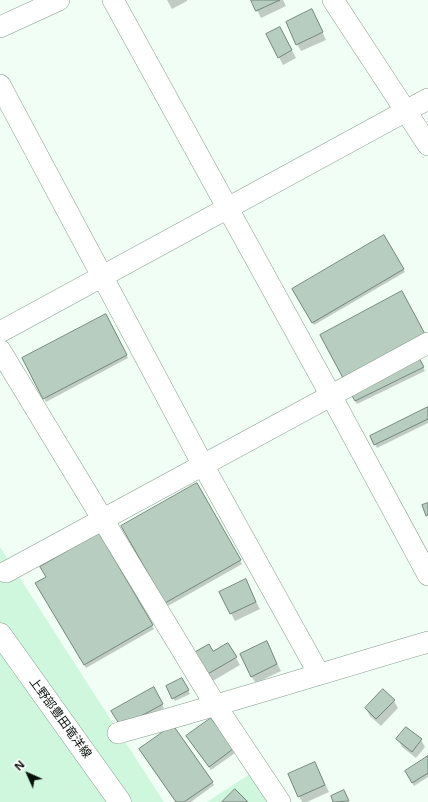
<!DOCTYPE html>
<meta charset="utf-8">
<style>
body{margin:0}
#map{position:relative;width:428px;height:802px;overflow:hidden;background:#f1fef5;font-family:"Noto Sans",sans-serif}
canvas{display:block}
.north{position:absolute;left:8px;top:754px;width:40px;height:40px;-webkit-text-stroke:3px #fff;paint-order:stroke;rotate:315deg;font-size:11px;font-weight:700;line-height:16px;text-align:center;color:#09110c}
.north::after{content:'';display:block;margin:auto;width:14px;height:18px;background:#09110c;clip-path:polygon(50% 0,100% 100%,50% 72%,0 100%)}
</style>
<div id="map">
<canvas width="428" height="802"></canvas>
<div class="north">N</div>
</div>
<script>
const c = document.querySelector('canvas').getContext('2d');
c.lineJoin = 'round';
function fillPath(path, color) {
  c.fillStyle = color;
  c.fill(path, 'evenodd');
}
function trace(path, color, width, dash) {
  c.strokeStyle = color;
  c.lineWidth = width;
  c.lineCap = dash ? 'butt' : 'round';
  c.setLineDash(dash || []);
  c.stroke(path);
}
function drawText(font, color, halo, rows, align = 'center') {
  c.font = font + ' "Noto Sans","Noto Sans JP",sans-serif';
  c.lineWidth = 3;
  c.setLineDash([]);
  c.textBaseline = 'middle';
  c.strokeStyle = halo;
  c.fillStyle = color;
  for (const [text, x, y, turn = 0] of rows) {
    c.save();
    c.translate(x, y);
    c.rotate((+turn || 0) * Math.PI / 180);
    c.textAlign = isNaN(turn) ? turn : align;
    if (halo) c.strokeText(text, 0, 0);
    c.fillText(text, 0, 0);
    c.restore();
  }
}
fillPath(new Path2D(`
 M0,547L102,706L164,802H0Z
 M253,772L279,802H207Z`), '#cef7dd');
fillPath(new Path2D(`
 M167,0H187V1L172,9Z
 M252,0H283L286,6L261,18Z
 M316,18L326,40L301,51L297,44Z
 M267,34L284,35L296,58L283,65Z
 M384,236L405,272L314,325L293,289Z
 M105,315L128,358L46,402L23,359Z
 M419,359L425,371L357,404L351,393Z
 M428,409V423L377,448L371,436Z
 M197,484L242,564L168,606L123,527Z
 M98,534L154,629L86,668L37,583L47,577Z
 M249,588L260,609L235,621L220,592Z
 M228,644L240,665L211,682L195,654L213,652Z
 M270,650L281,671L256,683L251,676Z
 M182,679L190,694L175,701L167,686Z
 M154,689L164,708L123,730Z
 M394,701L398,708L381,726L370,716L366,709Z
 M210,719L235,753L211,770L189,740Z
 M398,739L421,740L425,747L416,758L402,747Z
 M428,758V777L414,786L406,772Z
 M318,770L329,792L307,802H302L289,775Z
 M212,782L214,785L191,802H177Z`), '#0003');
const building = new Path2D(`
 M251,0H280L256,11Z
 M312,9L323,32L296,45L286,22Z
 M280,27L292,50L278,58L266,34Z
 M384,235L404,269L312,323L292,289Z
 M402,291L425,334L343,378L320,335Z
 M106,314L127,355L43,399L22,358Z
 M419,358L424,367L355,401L350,392Z
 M428,407V419L374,445L370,436Z
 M197,483L241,560L165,603L121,526Z
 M428,503V515L426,516L422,505Z
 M99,533L153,625L84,665L35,583L46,577L40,567Z
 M246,579L256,602L230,614L219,592Z
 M267,641L277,664L251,677L240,654Z
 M228,643L237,657L206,675L193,653L209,644L213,651Z
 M182,678L189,690L172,699L166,686Z
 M154,687L163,704L121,727L111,711Z
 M383,689L395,700L376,719L365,708Z
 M211,718L233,749L209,767L186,736Z
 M173,725L213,782L184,802H176L139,749Z
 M406,727L422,739L412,752L396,739Z
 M428,756V773L412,783L405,771Z
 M315,762L325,785L298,797L288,774Z
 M235,789L248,802H222Z
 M344,790L349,801L333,802L331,796Z`);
fillPath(building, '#b7cdbf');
trace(building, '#72877a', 1);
const minor = new Path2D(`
 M113,0L335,403L428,575
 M333,0L428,145
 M0,27L59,0
 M0,85L203,465L319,674
 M0,332L428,99
 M0,350L216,706L280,802
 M6,572L428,343
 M118,733C222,705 325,672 428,642`);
const major = new Path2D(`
 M0,634L120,802`);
trace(minor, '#879c8f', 22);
trace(major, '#879c8f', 23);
trace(minor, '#fff', 21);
trace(major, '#fff', 22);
drawText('12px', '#09110c', '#fff', [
 ["上野部豊田竜洋線",60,718,54]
]);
</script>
